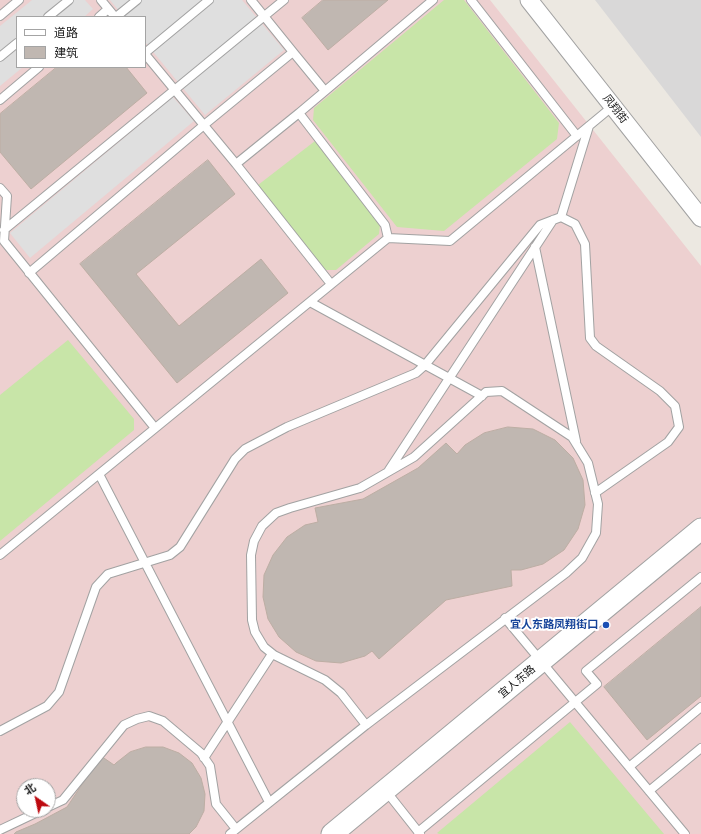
<!DOCTYPE html>
<meta charset="utf-8">
<style>
body{margin:0}
#map{position:relative;width:701px;height:834px;overflow:hidden;background:#ece8e1;font-family:Manrope,"Noto Sans SC",sans-serif}
canvas{display:block}
.legend{position:absolute;left:16px;top:16px;width:130px;height:52px;box-sizing:border-box;background:#fff;border:1px solid #a4a4a4;margin:0;padding:5px 7px;list-style:none;font-size:12px;color:#1b1b1b}
.legend li{display:flex;align-items:center;gap:8px;height:20px}
.legend b{width:20px;border:1px solid #a4a4a4}
.north{position:absolute;left:16px;top:778px;width:40px;height:40px;box-sizing:border-box;background:#fff;border:1px solid #a4a4a4;border-radius:50%;rotate:326deg;font-size:11px;font-weight:700;line-height:16px;text-align:center;color:#1b1b1b}
.north::after{content:'';display:block;margin:auto;width:14px;height:18px;background:#bd090f;clip-path:polygon(50% 0,100% 100%,50% 72%,0 100%)}
</style>
<div id="map">
<canvas width="701" height="834"></canvas>
<ul class="legend">
<li><b style="height:5px;background:#fff"></b>道路</li>
<li><b style="height:11px;background:#c0b7b1"></b>建筑</li>
</ul>
<div class="north">北</div>
</div>
<script>
const c = document.querySelector('canvas').getContext('2d');
c.lineJoin = 'round';
function fillPath(path, color) {
  c.fillStyle = color;
  c.fill(path, 'evenodd');
}
function trace(path, color, width, dash) {
  c.strokeStyle = color;
  c.lineWidth = width;
  c.lineCap = dash ? 'butt' : 'round';
  c.setLineDash(dash || []);
  c.stroke(path);
}
function drawText(font, color, halo, rows, align = 'center') {
  c.font = font + ' Manrope,"Noto Sans SC",sans-serif';
  c.lineWidth = 4;
  c.setLineDash([]);
  c.textBaseline = 'middle';
  c.strokeStyle = halo;
  c.fillStyle = color;
  for (const [text, x, y, turn = 0] of rows) {
    c.save();
    c.translate(x, y);
    c.rotate((+turn || 0) * Math.PI / 180);
    c.textAlign = isNaN(turn) ? turn : align;
    if (halo) c.strokeText(text, 0, 0);
    c.fillText(text, 0, 0);
    c.restore();
  }
}
fillPath(new Path2D(`
 M595,0H701V137Z`), '#d9d8d8');
fillPath(new Path2D(`
 M0,0H490L701,266V834H0ZM17,17H145V67H17ZM24,786H48V810H24Z`), '#edd0d0');
fillPath(new Path2D(`
 M444,0H464L559,123L557,139L444,231L397,227L313,120L314,108Z
 M315,141L380,225L379,234L336,270H325L258,185Z
 M68,340L134,419V430L0,541V395Z
 M570,722L664,834H439L437,833Z`), '#c8e5a8');
fillPath(new Path2D(`
 M32,0H85L93,9L84,17H17V67H23L0,86V26Z
 M110,0H242L284,50L205,115L145,42V17H124Z
 M173,97L194,121L30,258L10,233Z`), '#dfdfdf');
const building = new Path2D(`
 M323,0H388L328,50L302,18Z
 M57,67H126L147,93L31,189L0,152V114Z
 M208,160L235,194L136,274L179,326L261,259L288,293L177,383L80,264Z
 M508,427L533,429L555,440L573,458L583,480L585,505L578,529L564,550L543,564L521,570H511L512,586L446,600L379,659L372,651L365,656L341,663L316,661L296,652L279,637L268,619L263,597L264,575L273,555L287,537L305,525L318,522L315,508L363,499L418,468L446,443L457,454L465,445L484,433Z
 M701,607V696L647,740L604,687Z
 M146,747H163L179,753L192,763L201,778L205,794L204,811L196,827L189,834H14L16,832L35,824L67,807L101,756L114,765L116,763L130,752Z`);
fillPath(building, '#c0b7b1');
trace(building, '#bdaea4', 1);
const service = new Path2D(`
 M101,0L115,17
 M251,0L293,52
 M471,0L577,136
 M0,16L19,0
 M48,17L69,0
 M99,17L108,9
 M116,17L137,0
 M145,53L209,0
 M145,54L236,164
 M0,57L17,43
 M0,100L39,67
 M299,113L433,0
 M0,188L7,196L4,241L155,428
 M561,217L589,126
 M4,230L284,0
 M535,247L576,441
 M29,273L204,125L293,52L325,91
 M331,284L236,164L299,113L385,225L388,238
 M310,302L482,396
 M389,470L553,220
 M99,474L269,802
 M0,555L388,238L450,241L613,106
 M505,618L685,834
 M0,731L47,706L59,692L96,587L108,574L170,555L180,547L235,459L245,449L287,427L416,373L425,365L540,225L561,217L575,224L585,244L590,338L596,346L660,391L675,406L679,427L668,442L595,493
 M204,758L272,654
 M629,767L701,707
 M386,791L420,834
 M649,791L701,748
 M48,807L63,800L124,725L137,719L149,716L163,721L201,753L210,766L216,804L236,829
 M0,830L42,810
 M418,832L597,684L586,671L701,577
 M230,834L366,725L341,693L325,680L274,655L264,647L255,632L252,620L251,555L254,541L262,526L276,513L290,508L360,488L414,457L486,392L502,391L572,437L588,463L598,504L596,533L582,558L566,573L366,725`);
const minor = new Path2D(`
 M529,0L701,218`);
const tertiary = new Path2D(`
 M332,834L701,529`);
trace(service, '#a2a2a2', 10);
trace(minor, '#a2a2a2', 19);
trace(tertiary, '#a2a2a2', 23);
trace(service, '#fff', 8);
trace(minor, '#fff', 17);
trace(tertiary, '#fff', 21);
for (const [x, y, r, color] of [
 [606,625,4,"#1a4fb4"]
]) {
  const dot = new Path2D();
  dot.arc(x, y, r, 0, 2 * Math.PI);
  c.fillStyle = color;
  c.fill(dot);
  trace(dot, '#fff', 1.5);
}
drawText('11px', '#1b1b1b', '#fff', [
 ["凤翔街",615,109,52],
 ["宜人东路",517,682,-40]
]);
drawText('bold 11px', '#164399', '#fff', [
 ["宜人东路凤翔街口",598,625]
], 'right');
</script>
